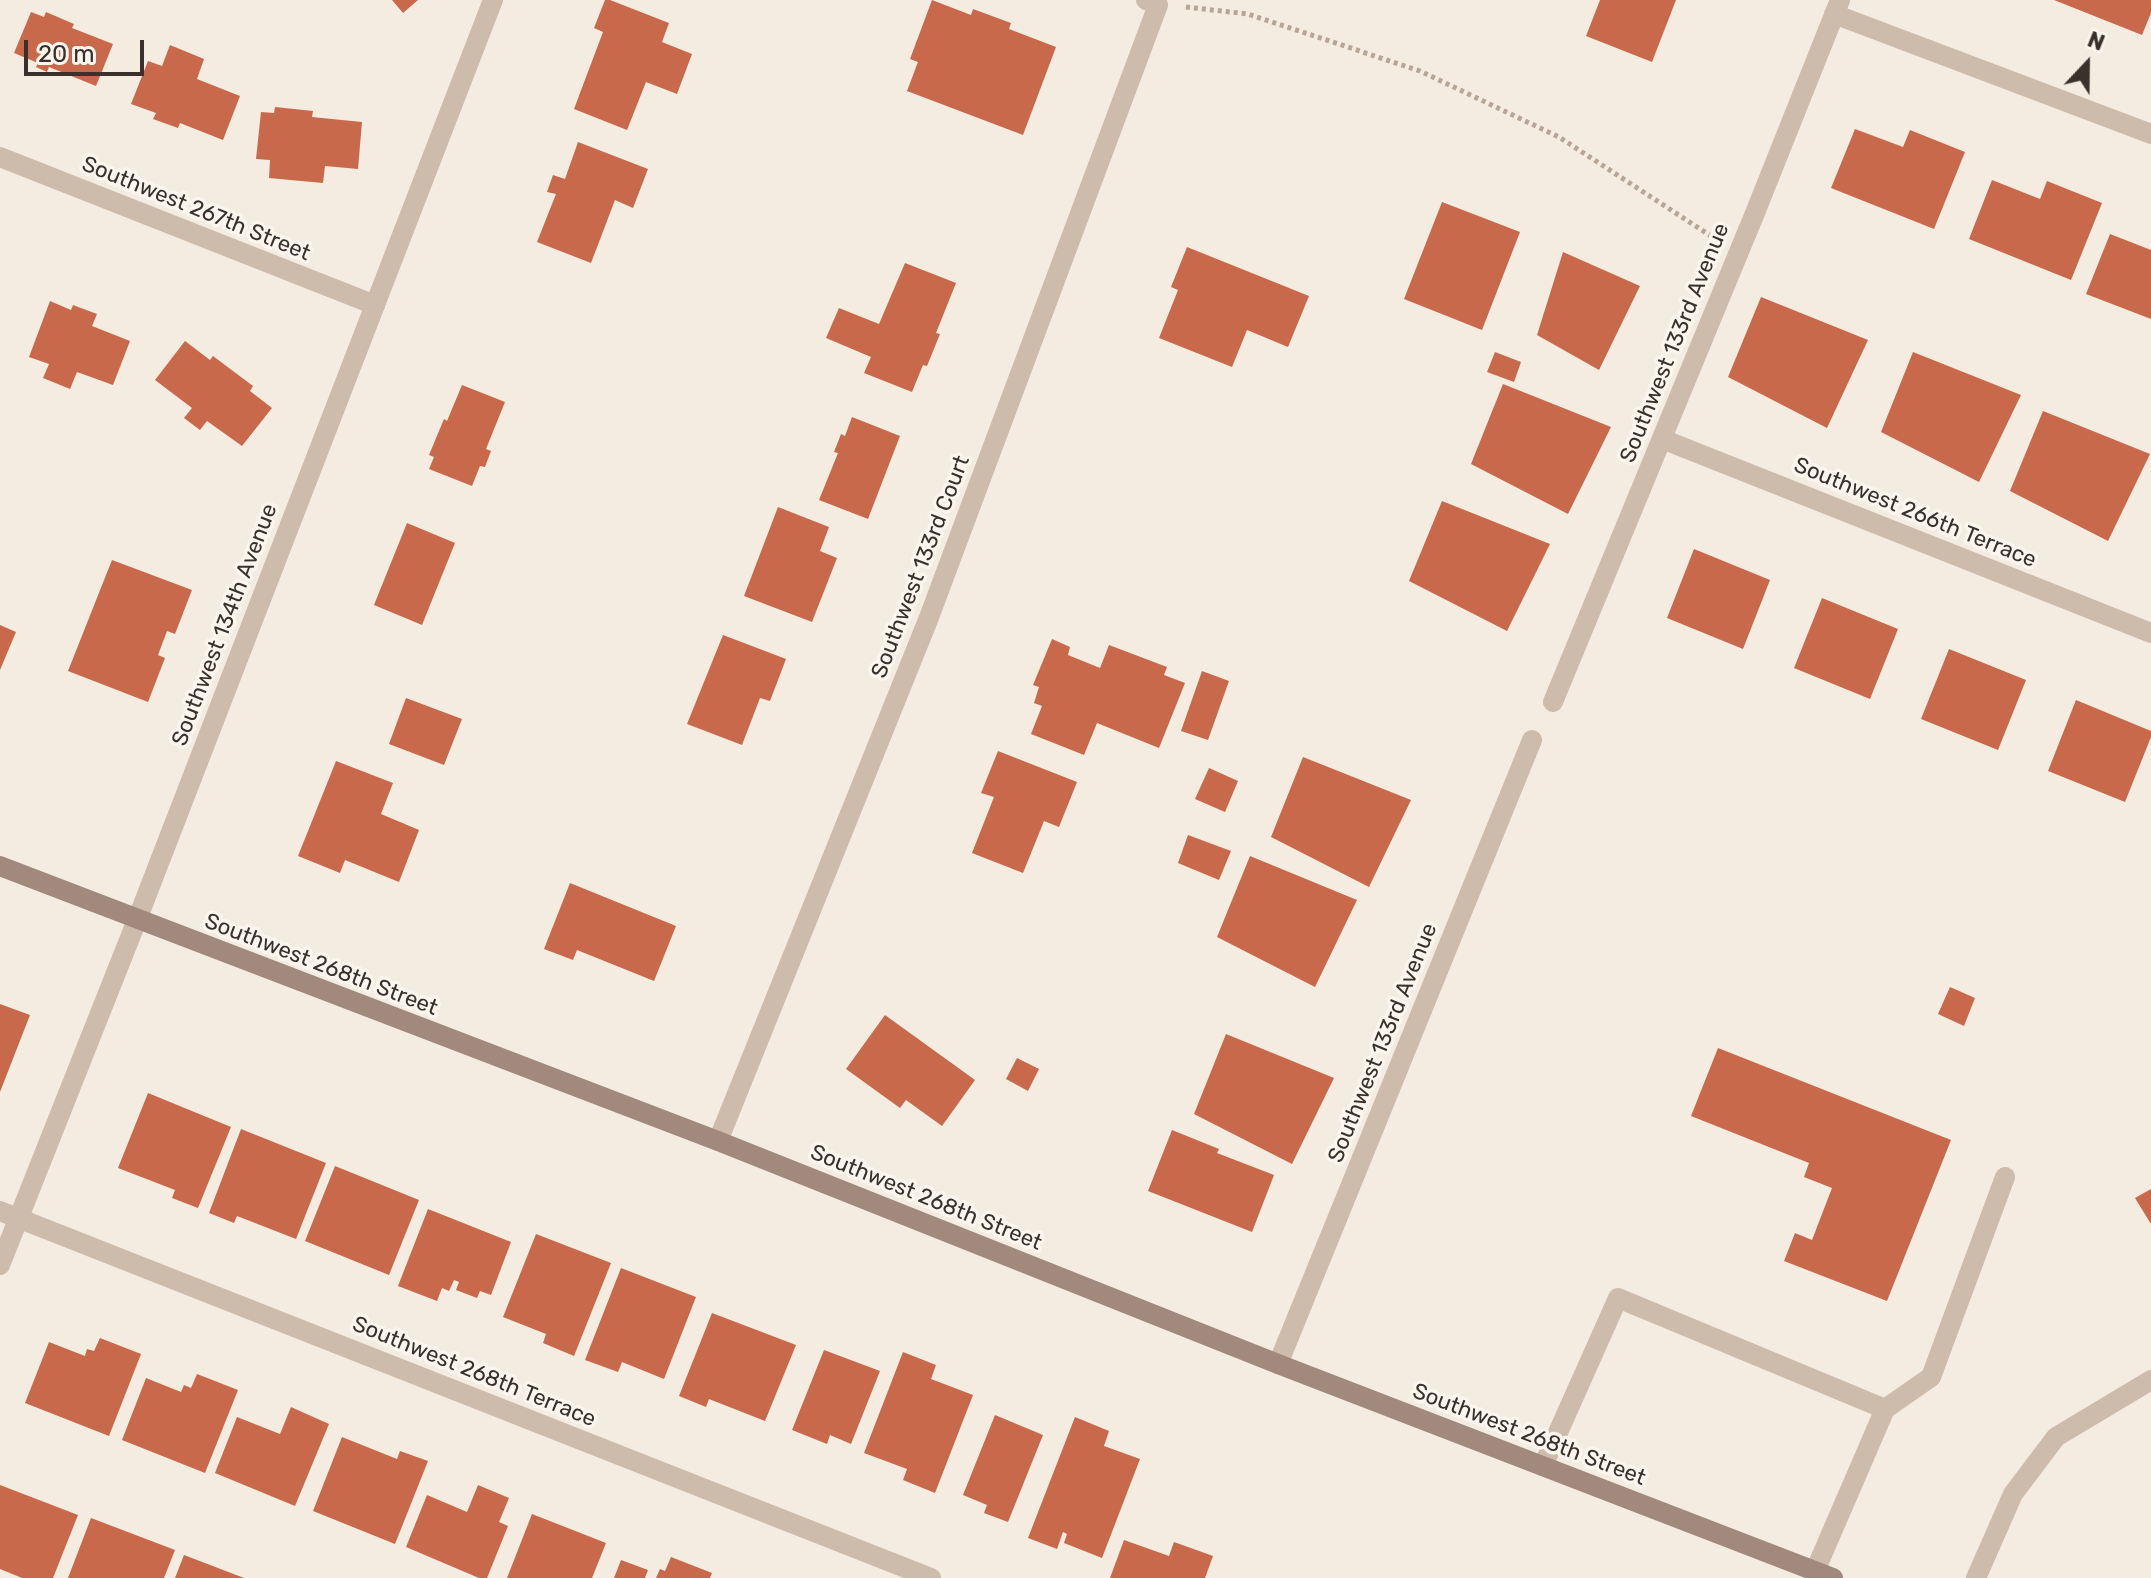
<!DOCTYPE html>
<style>
body{margin:0}
#map{position:relative;width:2151px;height:1578px;overflow:hidden;background:#f4ebe1;font-family:Rubik,sans-serif}
canvas{display:block}
.north{position:absolute;left:2047px;top:24px;width:80px;height:80px;-webkit-text-stroke:6px #fbf5ee;paint-order:stroke;rotate:22deg;font-size:22px;font-weight:700;line-height:32px;text-align:center;color:#3b302b}
.north::after{content:'';display:block;margin:auto;width:28px;height:36px;background:#3b302b;clip-path:polygon(50% 0,100% 100%,50% 72%,0 100%)}
.scale{position:absolute;left:24px;top:40px;width:120px;height:36px;box-sizing:border-box;border:4px solid #3b302b;border-top:0;padding-left:10px;font-size:24px;line-height:28px;white-space:nowrap;color:#3b302b;-webkit-text-stroke:6px #fbf5ee;paint-order:stroke}
</style>
<div id="map">
<canvas width="2151" height="1578"></canvas>
<div class="north">N</div>
<div class="scale">20 m</div>
</div>
<script>
const c = document.querySelector('canvas').getContext('2d');
c.lineJoin = 'round';
function fillPath(path, color) {
  c.fillStyle = color;
  c.fill(path, 'evenodd');
}
function trace(path, color, width, dash) {
  c.strokeStyle = color;
  c.lineWidth = width;
  c.lineCap = dash ? 'butt' : 'round';
  c.setLineDash(dash || []);
  c.stroke(path);
}
function drawText(font, color, halo, rows, align = 'center') {
  c.font = font + ' Rubik,sans-serif';
  c.lineWidth = 7;
  c.setLineDash([]);
  c.textBaseline = 'middle';
  c.strokeStyle = halo;
  c.fillStyle = color;
  for (const [text, x, y, turn = 0] of rows) {
    c.save();
    c.translate(x, y);
    c.rotate((+turn || 0) * Math.PI / 180);
    c.textAlign = isNaN(turn) ? turn : align;
    if (halo) c.strokeText(text, 0, 0);
    c.fillText(text, 0, 0);
    c.restore();
  }
}
fillPath(new Path2D(`
 M392,0H418L403,13Z
 M605,0H610L669,23L662,42L692,54L677,94L646,82L627,130L574,109L603,32L594,28Z
 M932,0L971,15L973,9L1011,23L1009,29L1056,47L1023,135L907,91L918,62L910,59Z
 M1600,0H1676L1652,62L1586,36Z
 M2054,0H2151V13L2142,35Z
 M31,12L44,17L46,12L74,24L72,28L113,44L96,86L49,67L47,72L36,67L38,63L14,53Z
 M170,45L204,59L197,79L240,96L223,140L180,123L178,128L153,119L156,113L131,104L148,61L162,66Z
 M275,107L313,111L312,117L362,122L358,169L325,166L323,183L269,178L270,160L256,159L261,112L274,113Z
 M1855,129L1903,147L1910,130L1965,152L1934,229L1831,188Z
 M578,142L648,169L633,208L615,200L591,263L537,242L556,194L547,192L553,175L565,179Z
 M1992,180L2040,199L2047,181L2102,203L2071,280L1969,239Z
 M1442,202L1520,232L1482,330L1404,299Z
 M2110,234L2151,250V319L2086,294Z
 M1187,247L1309,296L1288,347L1247,330L1232,367L1159,338L1178,290L1171,287Z
 M1563,252L1640,286L1599,370L1537,335Z
 M905,263L956,283L936,333L940,334L927,366L923,365L912,392L864,373L871,357L826,338L839,308L879,324Z
 M1761,297L1868,340L1827,428L1728,377Z
 M50,301L71,310L73,305L97,314L92,326L130,341L113,385L77,372L70,389L43,378L49,364L29,357Z
 M185,341L210,360L213,356L253,386L250,391L272,408L242,446L207,421L200,430L184,418L192,408L155,380Z
 M1495,352L1521,362L1514,382L1487,372Z
 M1913,352L2021,395L1979,482L1881,432Z
 M1503,384L1611,427L1568,514L1471,464Z
 M462,385L505,402L486,449L491,451L485,467L480,466L472,486L429,469L434,457L429,455L444,419L447,421Z
 M2043,411L2150,454L2108,541L2010,491Z
 M852,417L900,436L868,519L819,500L838,453L834,452L841,434L845,436Z
 M1442,501L1550,544L1507,631L1409,581Z
 M778,507L829,527L820,551L837,558L812,622L744,596Z
 M407,523L455,543L422,625L374,605Z
 M1694,549L1770,580L1743,649L1667,618Z
 M112,560L192,590L175,634L167,631L158,655L165,658L148,702L68,671Z
 M1822,598L1898,629L1870,699L1794,668Z
 M0,625L16,632L0,670Z
 M723,635L786,659L770,701L760,698L742,745L687,724Z
 M1052,639L1070,647L1068,655L1100,668L1109,645L1167,667L1164,675L1185,683L1159,748L1097,723L1084,755L1031,734L1042,706L1034,703L1039,687L1033,685Z
 M1949,649L2026,680L1998,750L1921,719Z
 M1202,671L1229,681L1208,740L1181,731Z
 M406,698L462,719L444,765L389,744Z
 M2076,700L2151,731V737L2125,802L2048,771Z
 M998,751L1077,782L1059,827L1044,821L1023,873L972,853L994,797L981,793Z
 M1303,757L1411,800L1369,887L1271,837Z
 M336,761L393,783L381,814L419,830L399,882L345,860L340,873L298,856Z
 M1209,768L1238,781L1225,812L1195,799Z
 M1188,835L1231,851L1219,880L1178,863Z
 M1250,856L1357,900L1315,987L1217,937Z
 M570,883L676,926L654,981L577,950L573,960L544,949Z
 M1950,987L1975,998L1964,1026L1938,1014Z
 M0,1004L30,1015L0,1092Z
 M885,1015L975,1080L942,1126L906,1100L900,1108L846,1069Z
 M1226,1034L1334,1078L1292,1164L1194,1114Z
 M1718,1048L1951,1140L1887,1301L1784,1261L1795,1233L1812,1240L1832,1188L1804,1177L1809,1163L1691,1116Z
 M1017,1058L1039,1069L1028,1091L1006,1079Z
 M148,1093L231,1127L198,1208L172,1198L175,1190L118,1168Z
 M241,1129L326,1163L296,1239L237,1216L234,1223L209,1213Z
 M1172,1130L1219,1149L1217,1153L1274,1175L1252,1232L1148,1191Z
 M335,1166L419,1200L389,1275L305,1241Z
 M2151,1189V1224L2135,1198Z
 M428,1209L511,1242L491,1295L480,1291L477,1298L456,1290L459,1282L454,1280L449,1291L442,1288L437,1301L398,1286Z
 M536,1234L611,1263L574,1356L543,1343L546,1334L503,1317Z
 M621,1268L696,1297L664,1379L622,1362L618,1372L585,1360Z
 M712,1313L796,1345L765,1421L709,1399L706,1407L679,1396Z
 M100,1338L141,1354L109,1436L25,1403L49,1342L85,1356L87,1349L94,1351Z
 M824,1350L880,1371L851,1444L830,1435L827,1444L792,1430Z
 M903,1352L936,1365L931,1379L973,1395L935,1493L903,1480L907,1469L864,1453Z
 M197,1374L238,1390L205,1473L122,1440L146,1378L181,1392L184,1385L191,1388Z
 M291,1407L329,1424L295,1506L215,1473L237,1417L280,1434Z
 M995,1415L1043,1435L1008,1522L984,1513L987,1505L963,1495Z
 M1075,1417L1109,1431L1104,1446L1140,1459L1102,1558L1064,1543L1067,1534L1063,1532L1057,1549L1028,1538Z
 M342,1437L397,1459L400,1451L428,1461L395,1544L313,1511Z
 M0,1485L78,1515L53,1578H22L0,1569Z
 M478,1485L509,1498L499,1522L508,1526L487,1578H479L406,1547L427,1495L467,1512Z
 M532,1514L606,1543L592,1578H507Z
 M91,1518L175,1550L164,1578H68Z
 M1124,1540L1169,1556L1174,1542L1213,1556L1205,1578H1110Z
 M184,1555L244,1578H175Z
 M671,1557L712,1573L710,1578H656L660,1569L665,1571Z
 M621,1560L648,1570L645,1578H614Z`), '#c8694b');
trace(new Path2D(`
 M1186,7L1248,14L1420,71L1559,137L1714,238`), '#b9a596', 5, [4, 4]);
trace(new Path2D(`
 M1885,1409L1931,1377L2005,1177
 M1543,1466L1618,1298L1885,1409L1815,1571`), '#cdbbac', 20);
trace(new Path2D(`
 M1834,14L2151,134
 M0,157L375,305
 M1662,439L2151,633
 M1553,702L1755,213L1840,0
 M718,1141L928,620L1158,5L1146,0
 M0,1211L931,1578
 M0,1265L137,920
 M1278,1364L1532,740`), '#cdbbac', 20);
trace(new Path2D(`
 M137,920L493,0
 M1976,1578L2013,1494L2056,1437L2151,1380`), '#cdbbac', 20);
trace(new Path2D(`
 M0,866L718,1141L1278,1364L1833,1578`), '#a18a7d', 20);
drawText('22px', '#3b302b', '#fbf5ee', [
 ["Southwest 267th Street",196,209,22],
 ["Southwest 133rd Avenue",1675,343,-68],
 ["Southwest 266th Terrace",1915,513,22],
 ["Southwest 133rd Court",921,567,-69],
 ["Southwest 134th Avenue",225,625,-69],
 ["Southwest 268th Street",321,965,21],
 ["Southwest 133rd Avenue",1383,1043,-68],
 ["Southwest 268th Street",926,1198,22],
 ["Southwest 268th Terrace",474,1372,22],
 ["Southwest 268th Street",1529,1435,21]
]);
</script>
